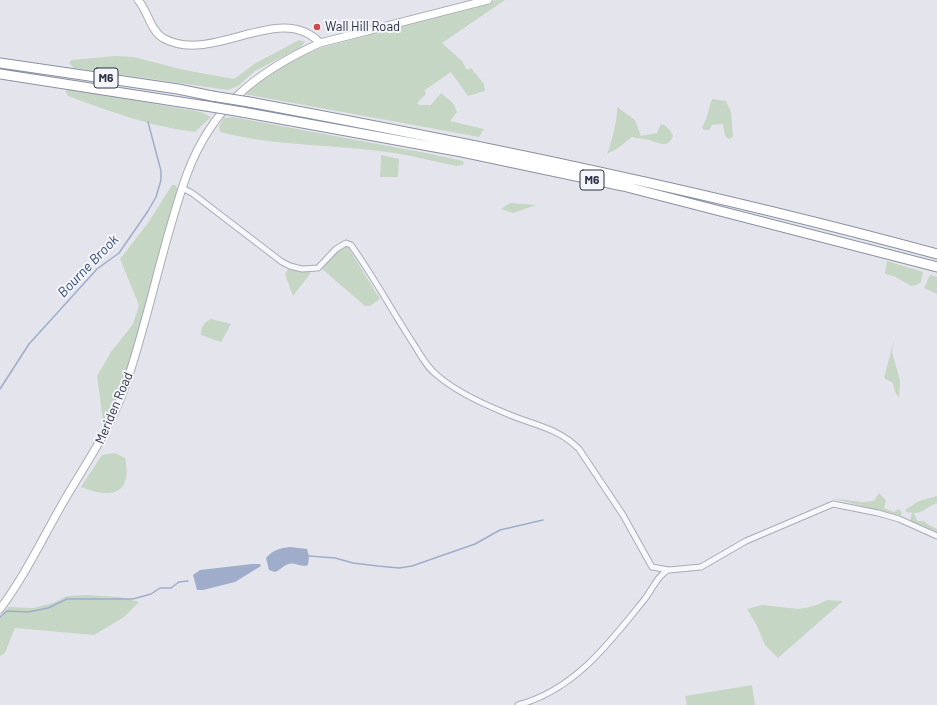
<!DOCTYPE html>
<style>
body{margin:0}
canvas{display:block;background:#e4e5ec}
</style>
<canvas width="937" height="705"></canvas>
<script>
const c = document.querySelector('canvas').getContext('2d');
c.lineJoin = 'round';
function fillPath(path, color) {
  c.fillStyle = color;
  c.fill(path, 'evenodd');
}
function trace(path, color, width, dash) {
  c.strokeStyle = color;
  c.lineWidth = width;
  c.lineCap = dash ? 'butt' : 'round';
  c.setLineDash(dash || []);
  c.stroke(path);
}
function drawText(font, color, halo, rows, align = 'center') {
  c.font = font + ' Barlow,sans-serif';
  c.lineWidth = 4;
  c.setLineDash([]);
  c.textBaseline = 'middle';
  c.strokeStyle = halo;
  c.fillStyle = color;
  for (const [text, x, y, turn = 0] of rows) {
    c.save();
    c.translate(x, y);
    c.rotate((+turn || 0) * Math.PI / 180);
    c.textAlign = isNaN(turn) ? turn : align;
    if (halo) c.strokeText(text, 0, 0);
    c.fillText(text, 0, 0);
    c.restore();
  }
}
fillPath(new Path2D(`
 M496,0H505L442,43L462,61L467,70L471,68L484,84L485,91L468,96L451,72L425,90L426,94L417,103L420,105H431L441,93L453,103L457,112L450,121L484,129L479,137L244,94L261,79L278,67L321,48Z
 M299,40L305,42L301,47L255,71L238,86L228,90L74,68L69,63L71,60L116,56L134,57L184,70L234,79L254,64Z
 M69,89L201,112L211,117L195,132C148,126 112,112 68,96L65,91Z
 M712,99L726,101L731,112L733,137L729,139L725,136L723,124L712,125L709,130H704L702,127C708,118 708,109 712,99Z
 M617,107L635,120L641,136L657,133L661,124C668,126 670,130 673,136C668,148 662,144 652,141C646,138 638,139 632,137L618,148L607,154C611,145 618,117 617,107Z
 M233,117L431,154L463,161L464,164L457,166C436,162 415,156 394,153C336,144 277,147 220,132L219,126L224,118Z
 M381,155L399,159L398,177H380Z
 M172,185H175L178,189L123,384L104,428L97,376L111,352L133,324L139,305L120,259L148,223Z
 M510,203L536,205L513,213L501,209Z
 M345,246L348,247L380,299L370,306H365L322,269L340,249Z
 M887,261L923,272L921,282L917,285L911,286L894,276L885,274Z
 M289,268L310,272V274L293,296L285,274Z
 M930,275L937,277V294L924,288Z
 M211,319L231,324L221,342L201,335C201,327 203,323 211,319Z
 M894,340L892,352L900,380L899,398L895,392L893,383L884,378Z
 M115,453L125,458C133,495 111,499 81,487L102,455Z
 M879,493L886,500L884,508L894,512L899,509L902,513L900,516L831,498L862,502L874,501Z
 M937,496V503C929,505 922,514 914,513L917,521H924C928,525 932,526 937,529V534L914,524L910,520L912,512L908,513L905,510L919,501Z
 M87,595L120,597L139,602L124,617L94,635L15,628L5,653L0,656V616L9,607L33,608L53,603L67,596Z
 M827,600L843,601L778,658L765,645L757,626L747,609L762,605L799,609L814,606Z
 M752,685L755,705H687L685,696Z`), '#c6d6c5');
fillPath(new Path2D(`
 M290,547L307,549L309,556L308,565C302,568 295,562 289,564C283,565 281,570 275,572L269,570L266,558C273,550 280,548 290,547Z
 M252,564H260L261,566L235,582L203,590H197L193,575L200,570Z`), '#9fadcb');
trace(new Path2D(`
 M0,389L29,344L97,269L119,253L148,211L156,197L161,180V171L148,122
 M309,556L335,558L353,563L378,566L399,568L412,566L475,544L500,530L543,520
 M0,617L7,611L28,612L48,608L67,599H133L151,594L160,588H171L179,582L188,581`), '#9fadcb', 1.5);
const street = new Path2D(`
 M182,188L192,193L282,262L290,266L302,269L318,268L336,249L346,243L351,245C374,277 392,311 413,343C420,354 427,368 437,375C455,391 481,403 503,412C531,425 556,426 579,449L623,515L652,567L669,570L701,567L746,541L833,504L878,513L899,519L937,536
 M518,705C575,690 609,643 644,600C652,590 657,576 668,570`);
const secondary = new Path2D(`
 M138,0C148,11 150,30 163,38C212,66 280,0 320,43
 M0,609C27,573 45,533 68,494C89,459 111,426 125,387C149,318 162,244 187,174C212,107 256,72 320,43L488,0`);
const highway = new Path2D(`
 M0,63L178,89L212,96
 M0,74L206,106
 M249,102C480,145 710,192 937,254
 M242,112L462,152L623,186L937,267`);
trace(street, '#a9abb6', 7);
trace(secondary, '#a9abb6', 9);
trace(highway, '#8b90a3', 11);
trace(street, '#f6f7fa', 5);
trace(secondary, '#fff', 7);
trace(highway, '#fff', 9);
const highwayBridge = new Path2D(`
 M212,96L249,102
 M206,106L242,112`);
trace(highwayBridge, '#8b90a3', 11, []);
trace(highwayBridge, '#fff', 9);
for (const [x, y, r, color] of [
 [317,27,4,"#d04a49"]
]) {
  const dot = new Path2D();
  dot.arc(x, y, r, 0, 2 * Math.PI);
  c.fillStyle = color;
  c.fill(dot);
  trace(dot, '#f3f5f9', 1.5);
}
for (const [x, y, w] of [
 [106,78,24],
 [592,180,24]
]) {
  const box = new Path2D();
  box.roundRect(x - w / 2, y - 10, w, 20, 3);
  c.fillStyle = '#f3f5f9';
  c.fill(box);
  trace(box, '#2b3044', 1);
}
drawText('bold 12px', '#2b3044', null, [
 ["M6",106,78],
 ["M6",592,180]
]);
drawText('13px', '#2b3044', '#f3f5f9', [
 ["Wall Hill Road",325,27]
], 'left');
drawText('13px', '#2b3044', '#f3f5f9', [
 ["Meriden Road",114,408,-67]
]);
drawText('italic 14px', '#344879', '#f3f5f9', [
 ["Bourne Brook",88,266,-46]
]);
</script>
